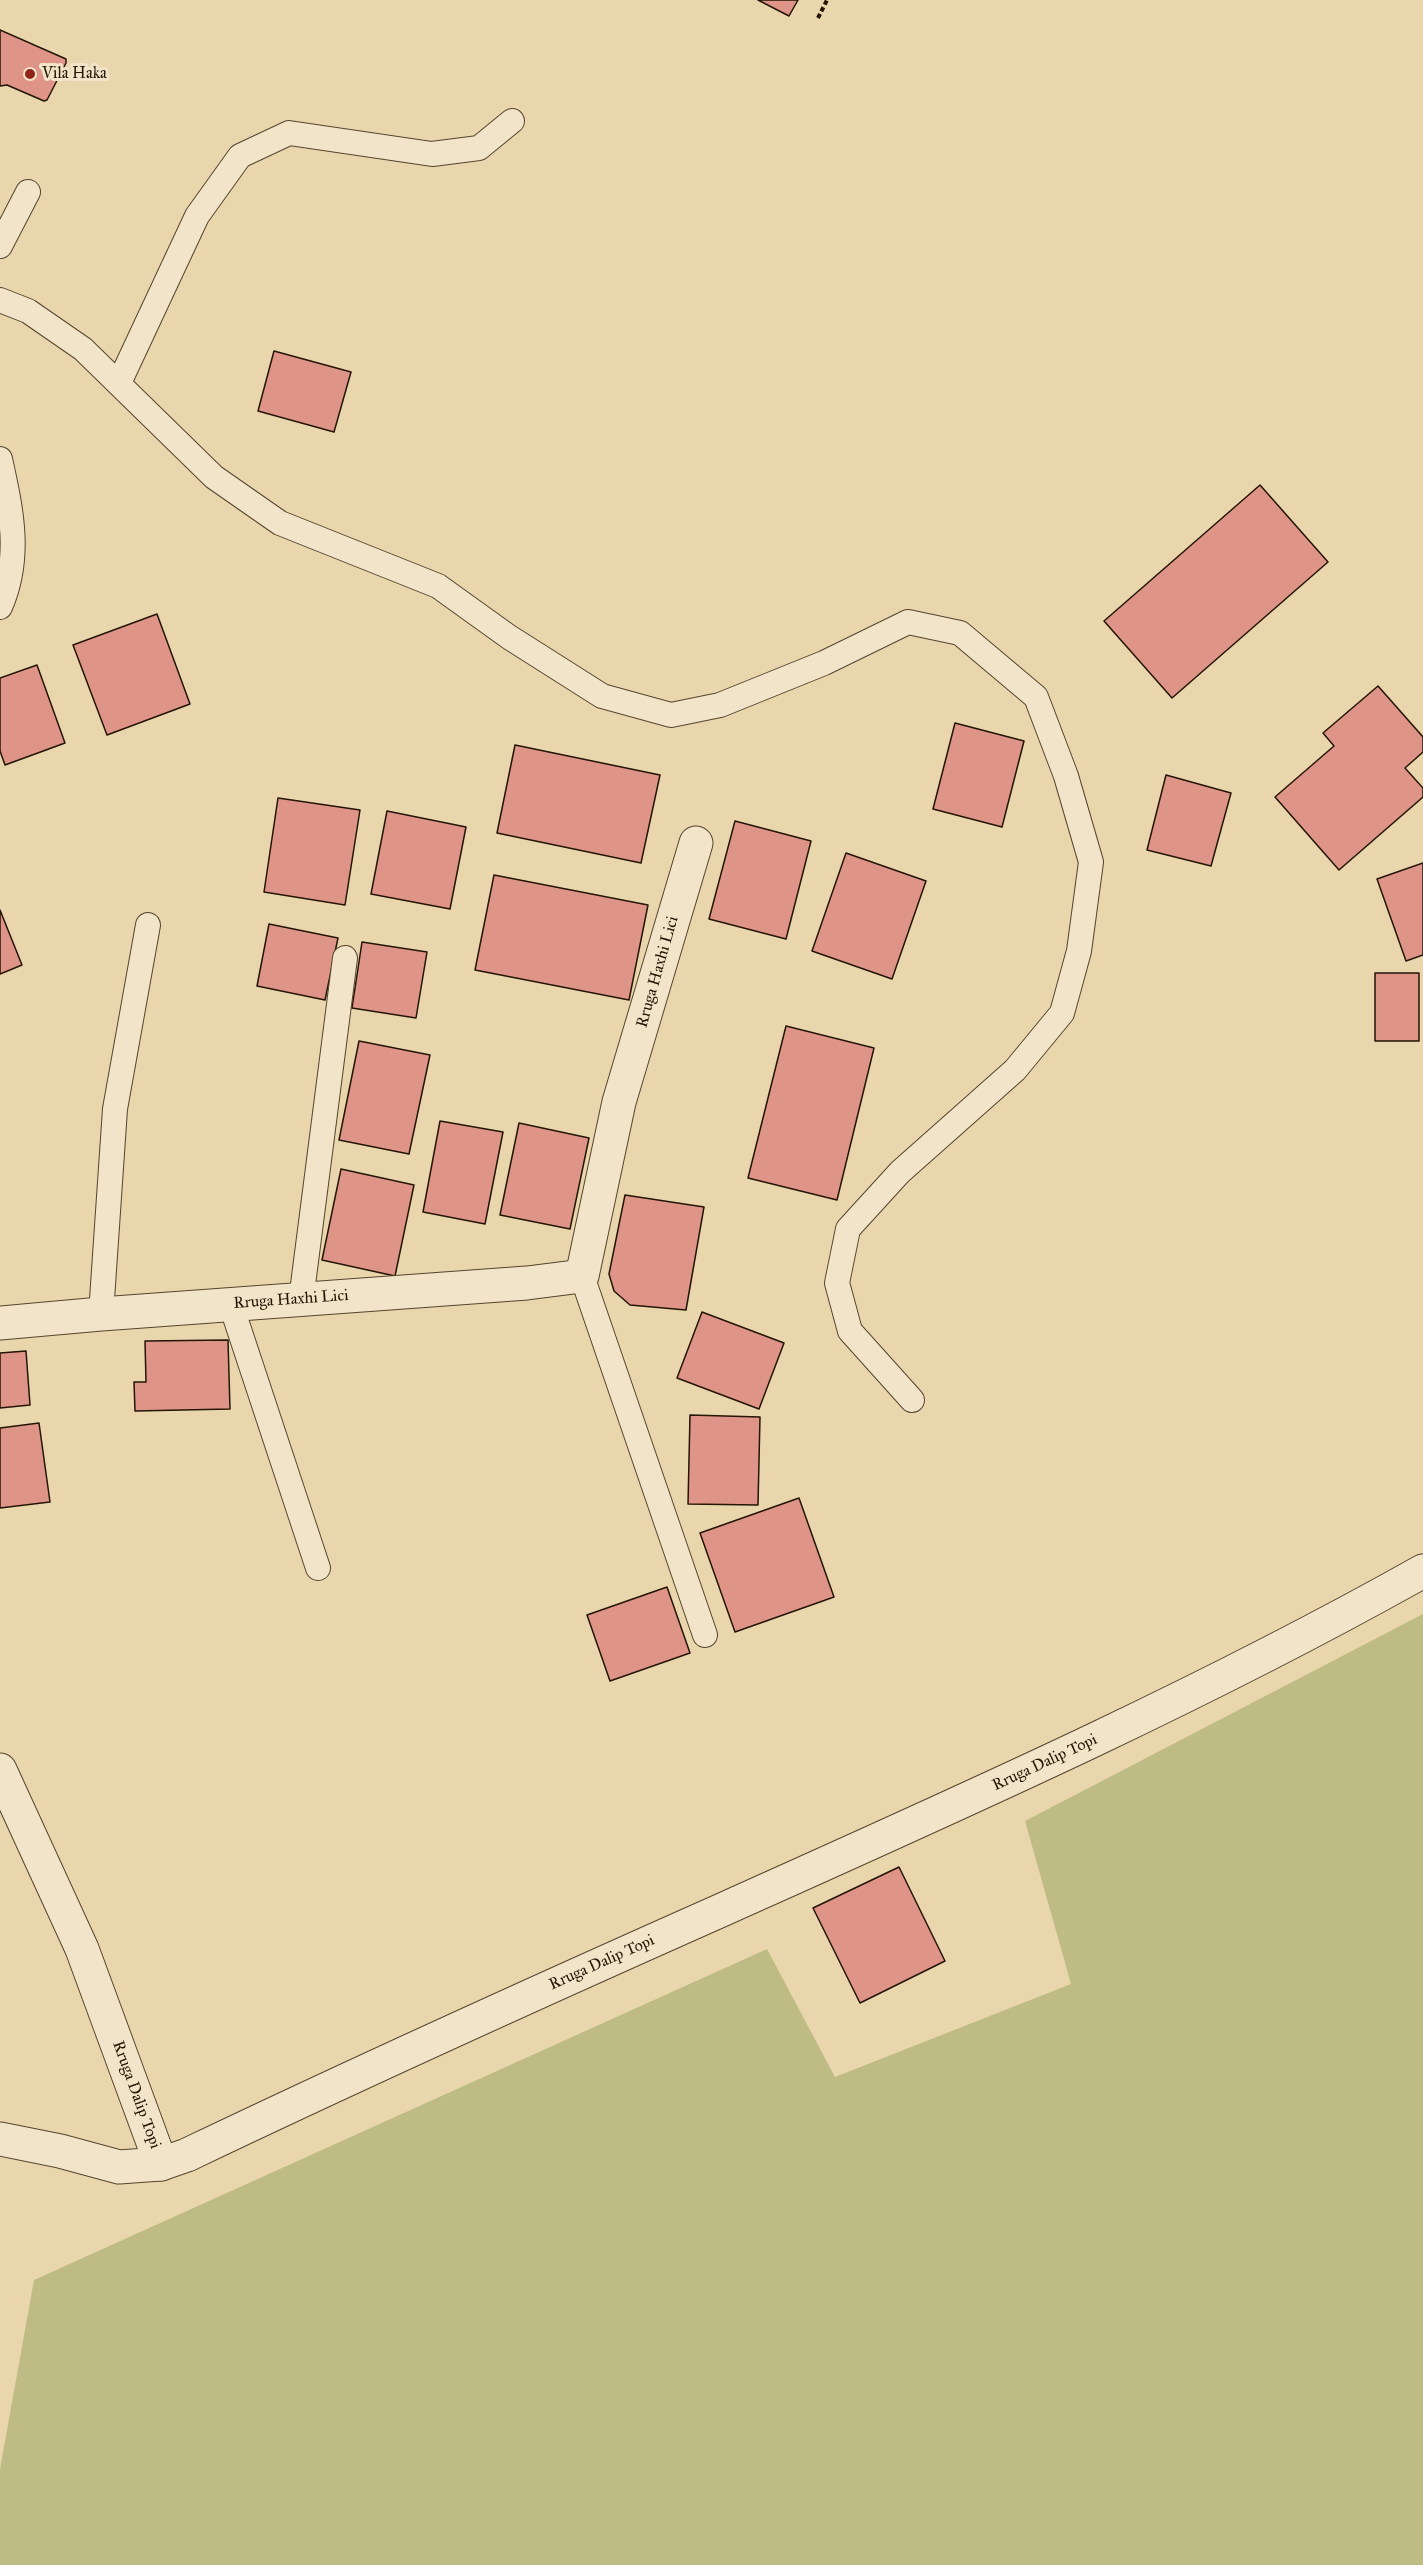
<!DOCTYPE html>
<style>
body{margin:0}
canvas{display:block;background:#e9d6ac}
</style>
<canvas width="1423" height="2565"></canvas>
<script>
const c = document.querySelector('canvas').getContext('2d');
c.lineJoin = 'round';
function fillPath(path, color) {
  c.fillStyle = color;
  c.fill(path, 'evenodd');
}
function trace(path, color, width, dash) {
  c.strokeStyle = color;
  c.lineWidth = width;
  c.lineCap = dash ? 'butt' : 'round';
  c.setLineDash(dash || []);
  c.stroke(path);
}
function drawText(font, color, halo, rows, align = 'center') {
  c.font = font + ' "IM FELL Great Primer",serif';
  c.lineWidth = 6;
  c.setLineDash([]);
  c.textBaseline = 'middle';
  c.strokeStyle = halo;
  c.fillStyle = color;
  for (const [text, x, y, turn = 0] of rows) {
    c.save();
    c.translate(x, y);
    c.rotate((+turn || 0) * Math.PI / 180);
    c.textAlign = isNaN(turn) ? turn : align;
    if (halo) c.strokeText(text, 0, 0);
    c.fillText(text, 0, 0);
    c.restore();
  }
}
fillPath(new Path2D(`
 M1423,1614V2565H0V2469L34,2280L767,1949L835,2077L1071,1984L1025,1821Z`), '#bebc84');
const building = new Path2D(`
 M758,0H798L789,16Z
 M0,30L66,59V63L47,100L44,101L7,85L0,86Z
 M274,351L351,372L334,432L258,411Z
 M1260,485L1328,562L1172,698L1104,621Z
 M157,614L190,704L107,735L73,645Z
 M37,665L65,743L5,765L0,751V678Z
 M1378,686L1423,737V752L1405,768L1423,788V797L1339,870L1275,797L1334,746L1323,733Z
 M955,723L1024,741L1002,827L933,809Z
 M515,745L660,775L641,863L497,833Z
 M1166,775L1231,793L1211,866L1147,850Z
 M278,798L360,810L345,905L264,892Z
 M387,811L466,827L450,909L371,894Z
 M735,821L811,841L786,939L709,919Z
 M846,853L926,881L892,979L812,951Z
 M1423,863V955L1406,961L1377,879Z
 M494,875L648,905L629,1000L475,970Z
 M0,910L22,965L0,974Z
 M269,924L338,938L325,1000L257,986Z
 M362,942L427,952L416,1018L352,1008Z
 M1375,973H1419V1041H1375Z
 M786,1026L874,1048L837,1200L748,1178Z
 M359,1041L430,1055L409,1154L339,1140Z
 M440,1121L503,1132L485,1224L423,1212Z
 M519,1123L589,1138L570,1229L500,1215Z
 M341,1169L414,1185L395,1276L322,1260Z
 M625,1195L704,1207L686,1310L630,1305L614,1291L609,1274Z
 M702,1312L784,1343L759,1409L677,1378Z
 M228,1340L230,1409L135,1411L134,1382H146L145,1341Z
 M26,1351L30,1405L0,1408V1353Z
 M690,1415L760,1417L758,1505L688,1504Z
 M39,1423L50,1502L0,1508V1428Z
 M799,1498L834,1597L735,1632L700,1533Z
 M667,1587L690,1653L610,1681L587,1615Z
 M899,1867L945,1961L860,2003L813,1908Z`);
fillPath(building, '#df9488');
trace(building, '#241504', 1.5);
const service = new Path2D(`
 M0,246L28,192
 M0,300L28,311L83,349L214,477L280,523L438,586L509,637L602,696L671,715L720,705L824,663L908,622L960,633L1036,697L1066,776L1091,862L1079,951L1062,1013L1015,1070L900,1172L848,1229L837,1283L850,1331L912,1400
 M119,383L197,216L240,156L289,133L432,154L479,148L512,121
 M0,459C11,509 22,557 0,607
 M582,1276L705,1635
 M301,1300L345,958
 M231,1305L318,1568
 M101,1314L115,1109L148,925`);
const minor = new Path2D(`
 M0,1323L101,1314L527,1283L582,1276L619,1102L696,843
 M0,2139L60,2151L119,2167L161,2164`);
const tertiary = new Path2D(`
 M0,1770L82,1949L161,2164L187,2155C365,2070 544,1989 724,1909C960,1803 1197,1698 1423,1571`);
trace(service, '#55452e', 26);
trace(minor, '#55452e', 35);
trace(tertiary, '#55452e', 35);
trace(new Path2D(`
 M818,18L827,0`), '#241504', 4, [4.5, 3]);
trace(service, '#f1e4c9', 24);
trace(minor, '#f1e4c9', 33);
trace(tertiary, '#f1e4c9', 33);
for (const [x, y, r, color] of [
 [30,74,6,"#8f2418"]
]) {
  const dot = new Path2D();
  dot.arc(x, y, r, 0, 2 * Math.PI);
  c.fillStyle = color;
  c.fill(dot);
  trace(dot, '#f1e4c9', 2);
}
drawText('16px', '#241504', '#f1e4c9', [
 ["Vila Haka",42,74]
], 'left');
drawText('16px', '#241504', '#f1e4c9', [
 ["Rruga Haxhi Lici",658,972,-74],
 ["Rruga Haxhi Lici",291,1300,-4],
 ["Rruga Dalip Topi",1045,1763,-25],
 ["Rruga Dalip Topi",602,1963,-24],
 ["Rruga Dalip Topi",136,2095,70]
]);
</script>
